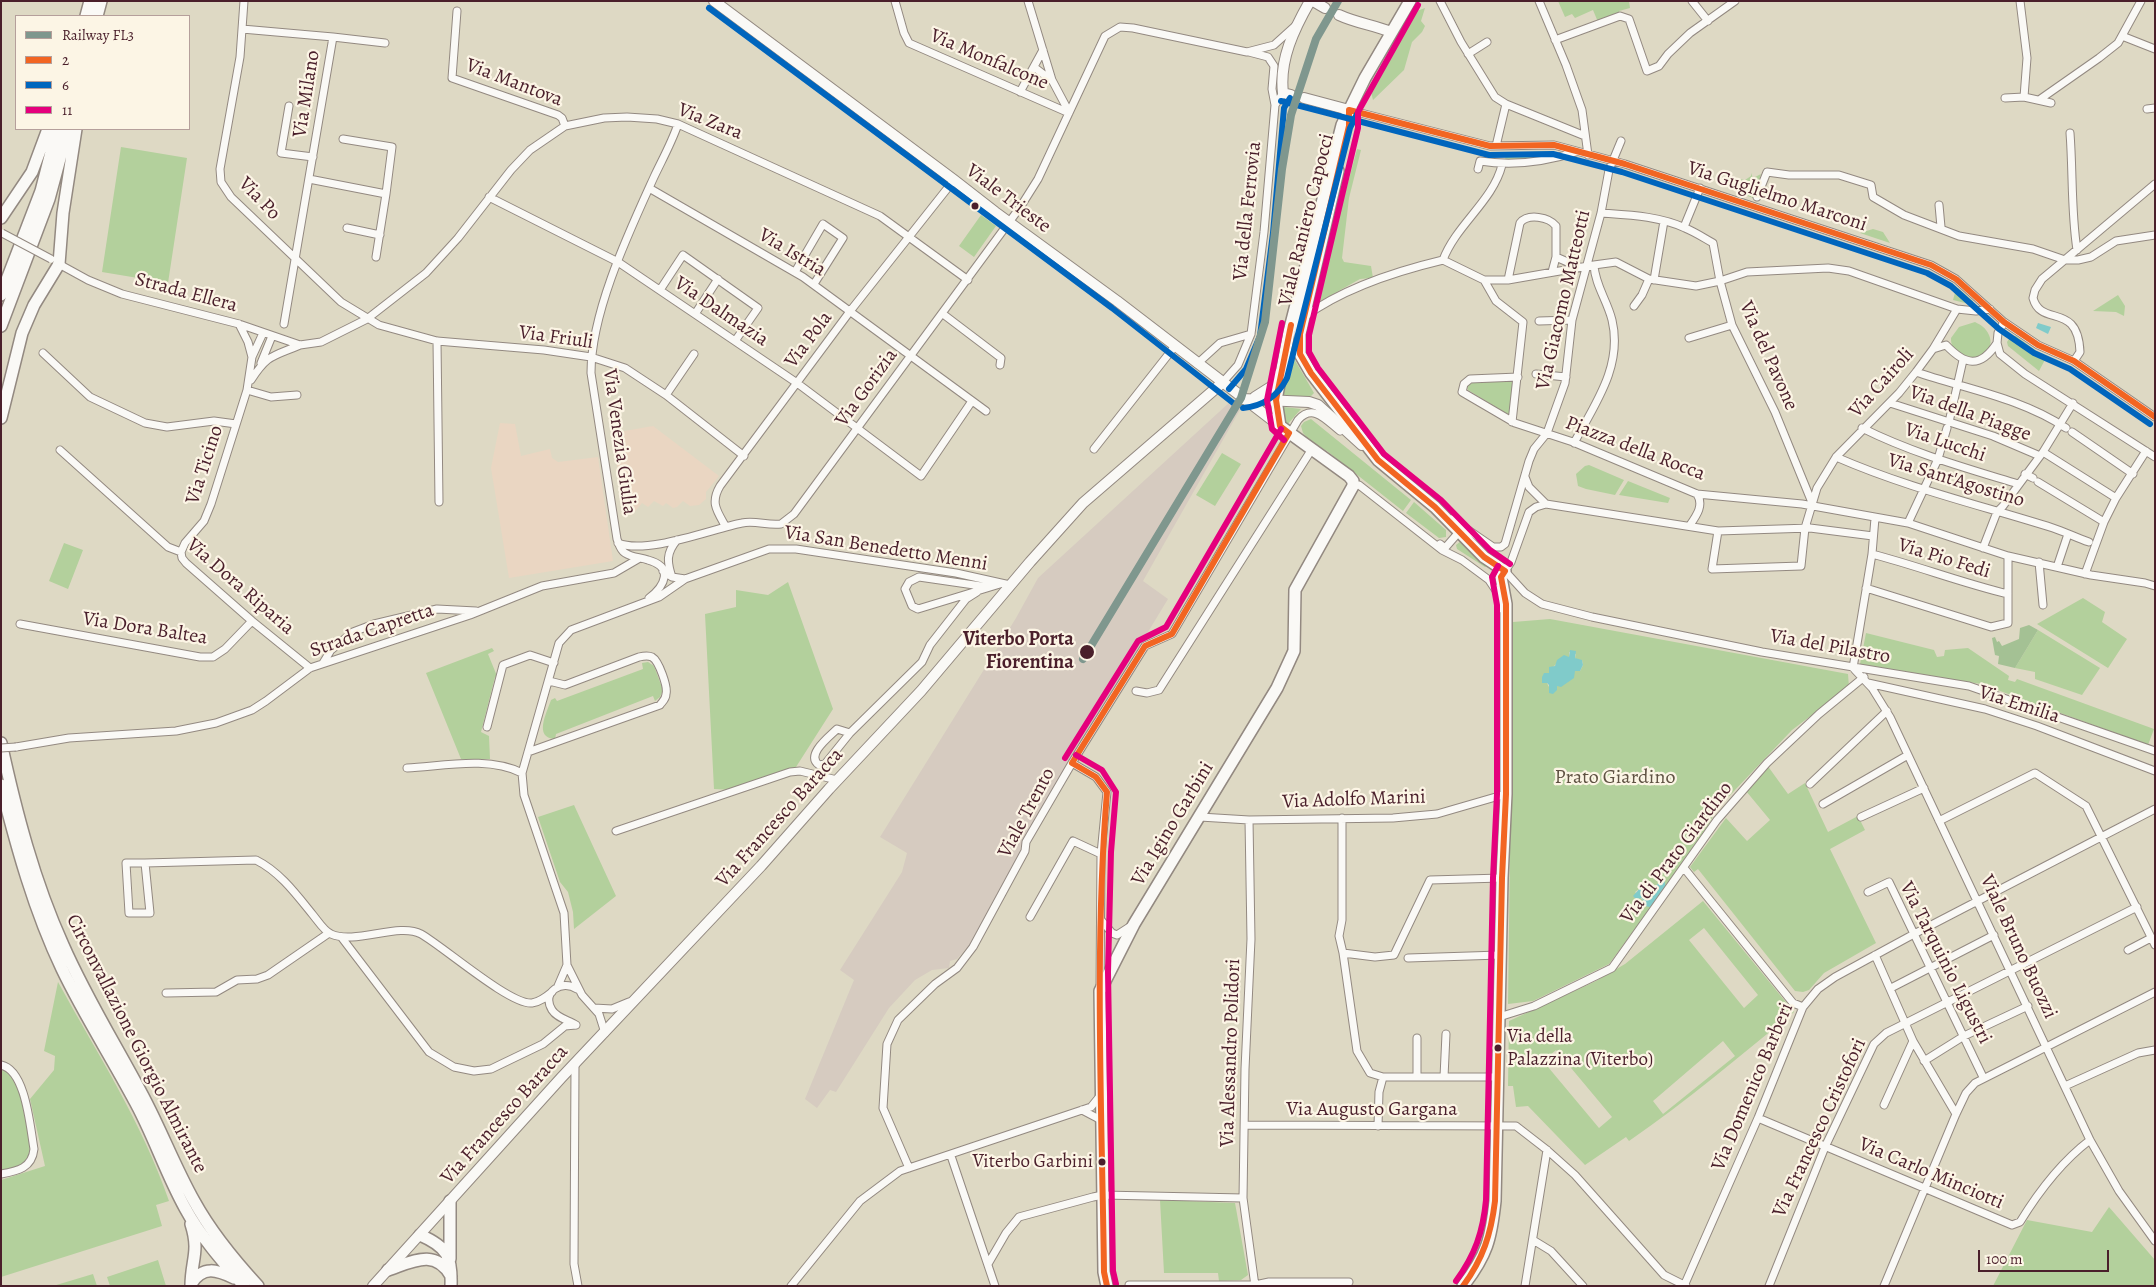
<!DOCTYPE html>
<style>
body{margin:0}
#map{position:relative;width:2156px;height:1287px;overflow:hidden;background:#ded9c4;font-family:Alegreya,serif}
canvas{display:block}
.frame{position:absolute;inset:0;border:2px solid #4a1f2b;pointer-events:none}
.legend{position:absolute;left:15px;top:15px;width:175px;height:115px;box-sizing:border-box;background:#fcf5e5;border:1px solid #b59f9b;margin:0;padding:6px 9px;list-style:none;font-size:15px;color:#4a1f2b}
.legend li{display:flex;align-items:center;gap:10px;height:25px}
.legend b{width:25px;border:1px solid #b59f9b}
.scale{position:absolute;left:1978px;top:1250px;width:131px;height:22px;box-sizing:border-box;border:2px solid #4a1f2b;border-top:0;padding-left:6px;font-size:15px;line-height:18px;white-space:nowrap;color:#4a1f2b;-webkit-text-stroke:4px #fcf5e5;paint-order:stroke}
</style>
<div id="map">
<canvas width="2156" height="1287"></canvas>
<div class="frame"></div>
<ul class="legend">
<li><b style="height:6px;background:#7f978e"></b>Railway FL3</li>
<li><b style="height:6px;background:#f26522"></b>2</li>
<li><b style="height:6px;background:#0065bd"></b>6</li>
<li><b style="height:6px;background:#e5007d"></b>11</li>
</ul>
<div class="scale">100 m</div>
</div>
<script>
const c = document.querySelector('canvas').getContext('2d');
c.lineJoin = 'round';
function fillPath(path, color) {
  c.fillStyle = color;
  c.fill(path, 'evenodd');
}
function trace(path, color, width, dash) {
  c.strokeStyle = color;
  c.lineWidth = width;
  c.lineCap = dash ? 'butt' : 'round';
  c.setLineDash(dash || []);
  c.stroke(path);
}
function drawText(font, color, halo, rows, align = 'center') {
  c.font = font + ' Alegreya,serif';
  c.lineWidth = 4.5;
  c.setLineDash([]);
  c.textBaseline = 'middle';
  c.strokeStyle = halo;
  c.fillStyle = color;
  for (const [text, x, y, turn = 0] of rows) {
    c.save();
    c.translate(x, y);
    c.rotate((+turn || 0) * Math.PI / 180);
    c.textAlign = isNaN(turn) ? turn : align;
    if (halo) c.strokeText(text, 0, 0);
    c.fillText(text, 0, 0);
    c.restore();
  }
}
fillPath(new Path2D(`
 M500,423L515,424L521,456L550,449L552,458L558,462L598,457L613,561L509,578L491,468Z
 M653,426L719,476L706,492V499L699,505L690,506L683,501L677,507L673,508L666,503L663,506L654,501L648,507L642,503L632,515L623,514L613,433Z`), '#ead6c2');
fillPath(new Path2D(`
 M1231,401L1241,408L1143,581L1168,599L1080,744L1024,840L1023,848L971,943L957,959L950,961L949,968L932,970L915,980L889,1008L836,1092L830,1090L817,1108L805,1099L854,980L840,970L902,872L907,853L880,837L1016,618L1038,578Z`), '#d6cbc0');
fillPath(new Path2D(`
 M1558,1H1629L1630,8L1619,11L1620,14L1598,22L1593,10L1575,18L1572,14L1565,17Z
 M1425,8L1421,21L1425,26L1422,32L1412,42L1404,70L1373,100L1371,92L1414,12Z
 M121,147L187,158L168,283L102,272Z
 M1357,149L1361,150L1349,198L1342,258L1344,262L1371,266L1373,278L1360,279L1319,302L1317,299Z
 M1551,151L1554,154L1551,156L1505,161L1506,153Z
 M1751,173L1753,178L1761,174L1753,198L1740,193L1739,179L1745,180L1751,176Z
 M981,215L996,226L974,257L959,246Z
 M1873,229L1883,232L1890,243L1860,233Z
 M1958,288L1973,301V305L1953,300L1956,289Z
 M2118,295L2125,306L2124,316L2116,312L2093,311Z
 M1975,322C1981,325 1986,328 1989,335C2000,362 1950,366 1951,338L1959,327Z
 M2011,336H2016L2046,358L2039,371L2008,346L2007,342Z
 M1293,357L1314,393L1311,396H1283L1281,394Z
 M1513,380L1509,415L1468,390L1467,386L1472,383Z
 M1284,407L1301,409L1287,425L1283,416L1282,408Z
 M1311,419L1411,500L1403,511L1327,451L1310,441L1303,433L1301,426L1304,422Z
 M1222,453L1241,464L1215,506L1196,495Z
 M1589,465L1624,480L1615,495L1586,489L1578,486L1576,474L1585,466Z
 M1628,481L1670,498L1668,503L1619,495Z
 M1414,502L1446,530V537L1439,538L1406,513Z
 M1461,541L1469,547L1487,566L1485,567L1457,549L1456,545Z
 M64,543L83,550L68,589L49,581Z
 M788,582L833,709L796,767L733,790L714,789L705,614L736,607V590L768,595Z
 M2083,598L2105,612L2102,622L2127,639L2108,668L2037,624Z
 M1550,619L1848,674L1849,687L1792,730L1716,810L1700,842L1609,964L1533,1001L1508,1004L1513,622ZM1569,652L1576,654L1575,658L1577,660H1582L1583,665L1580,671H1575L1550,689L1547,683C1551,667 1554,663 1569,657ZM1661,880L1666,887L1650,907L1635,892L1642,887L1646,894H1649Z
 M2038,630L2100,668L2082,695L2035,679V672L2015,668Z
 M1866,633L1934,650L1937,657L1944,656L1945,650L1968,648L2009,676L2008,680L2015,682L2017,679L2154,729L2148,745L1981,684L1860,664Z
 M492,648L494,651L488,654L497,676L495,677L481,732L489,736L490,759H461L426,673Z
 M648,662L654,666L663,690L660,697L655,701L653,696L556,734L555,739C533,738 547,712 551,700L555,698L557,701L643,669L642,663Z
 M1767,765L1788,794L1805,783L1828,832L1858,816L1865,830L1830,849L1876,943L1824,973L1809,990L1803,992L1795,991L1698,869L1694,872L1690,867L1726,818L1747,841L1770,820L1746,791Z
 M574,805L616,896L574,929L573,912L568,892L560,882L538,817Z
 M1703,901L1794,1012C1740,1056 1687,1101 1629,1141L1626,1137L1585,1165L1528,1106L1516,1107L1513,1086H1508L1509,1021L1596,981L1625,964ZM1704,928L1758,995L1744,1008L1689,940ZM1723,1041L1735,1056L1663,1114L1653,1101ZM1556,1050L1612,1117L1599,1128L1543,1061Z
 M58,982C98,1055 142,1122 169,1201L156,1205L162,1226L1,1277V1180L45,1166L30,1099L54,1070L55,1056L44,1051Z
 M1,1065L16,1074L34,1149L30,1161L1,1174Z
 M1160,1200L1235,1203L1248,1275L1241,1280L1219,1281L1218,1273H1164Z
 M2109,1207L2155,1260V1286H1993L2027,1220L2092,1232Z
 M158,1260L166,1286H110L107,1277Z
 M93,1274L97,1286H53Z`), '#b3d09c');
fillPath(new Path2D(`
 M2029,625L2038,630L2015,668L1998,664L1999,656L1995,655L1992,638L1995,637L1997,642L1999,641L2002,646L2019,639L2020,628Z`), '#a4c194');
fillPath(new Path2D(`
 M2038,323L2051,327L2048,334L2036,328Z
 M1570,650L1576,651L1575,658L1582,660L1583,665L1580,671H1575L1574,678L1561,687L1557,686V690L1553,694L1549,693V685L1547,683H1542V677L1544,673H1549V667L1555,666L1557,660L1564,655L1569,657Z
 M1661,880H1664L1666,887L1650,907L1645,906L1642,898L1636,899L1633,896L1642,886L1646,893L1649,894Z`), '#80cbca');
trace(new Path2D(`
 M1325,8L1339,15`), '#c0b4a5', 10, [10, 5]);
const minor = new Path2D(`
 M244,1L240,57L220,169L221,182L231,197L341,302L379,325L437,341L544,350L591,357L625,368L666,395L744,456
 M895,1L904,33L909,43L1069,113
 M1028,1L1052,80L1069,112
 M1440,1L1461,42L1495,97L1506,104
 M1539,1L1566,65L1582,110L1588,155
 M1692,1L1708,21
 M2020,1L2027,58L2024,97
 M457,11L452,78L558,115L562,118L565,126
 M242,29L333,37L284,324
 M2122,36L2155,49
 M333,37L385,43
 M1555,40L1620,16L1629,19L1647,71L1659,66L1668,54L1690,33L1735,1
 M1249,52L1268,57L1274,66L1272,89L1275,105
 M1468,54L1487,42
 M1034,67L1051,80
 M1020,92L1043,50
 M2005,98L2024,97L2051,103
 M2039,100L2099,58L2118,43L2141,1
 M289,106L281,153L313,157
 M2147,109L2155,108
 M1349,110L1490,146L1554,145L1625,164L1931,265L1956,279L2004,322L2038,345L2074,361L2155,417
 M2070,133C2073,172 2071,212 2077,250
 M343,139L392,147L386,194
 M1496,146L1506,104L1585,136
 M1478,169L1480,161C1512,166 1545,162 1576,152
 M309,179L386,194L376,257
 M649,188L803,277L986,411
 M489,197L618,262L797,383L921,476L972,401
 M1757,197L1767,172L1789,175H1839L1871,185L1873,197L1904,215L1959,236L2033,249L2065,260H2078L2091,257L2116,241L2155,235
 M1939,205L1941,227
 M1601,213C1629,215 1659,216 1685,228C1695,232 1704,238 1713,243L1720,281L1732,325L1775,412L1813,505
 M1684,227L1700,188
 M347,228L380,235
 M1556,257L1579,267
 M1443,260C1456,225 1493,201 1502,165
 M57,263L88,280L122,294L239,324L300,345L321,342L367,319L426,273L458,238L511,170L530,150L565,126L604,118L627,117L657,119L678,124L880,216L968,280
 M1594,265L1616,262L1649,279L1696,286L1720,281L1747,272L1828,268L1849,271L1957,309
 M795,272L823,224L843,238L814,284
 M1484,280L1496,301L1523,322L1512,422
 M1508,280L1520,223C1528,213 1549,217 1556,226V257L1552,272
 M1654,280L1664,221
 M660,290L683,255L758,308L735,341
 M1634,306L1642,295L1649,279
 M695,314L718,279
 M943,314L1001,358L1000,365
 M1304,317C1342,289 1397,271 1443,260L1484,280H1508L1594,265C1595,285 1607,300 1612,320C1623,366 1595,404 1574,443
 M1539,321L1572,320
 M2004,322L1998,333L1997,343L2000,354L2025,374L2155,457
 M239,324L248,342L252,357
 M1689,338L1732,325
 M437,341L439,502
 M1933,349L1946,345C1965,365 1980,369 1997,343
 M43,353L90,397L145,423L167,427L214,421L236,424
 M2074,361L2080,352C2078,301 2041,328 2033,298L2035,290L2042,279L2155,184
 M261,363L272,336
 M1197,364L1220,343L1251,334
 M1916,372C1966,389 2021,398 2066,428
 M1536,374L1566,377
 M1518,377L1470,379L1464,384L1462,392L1515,423L1573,442L1697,494L1802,504L1908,523L2008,556L2091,575L2145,583L2155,586
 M251,380C268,354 272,357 300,345
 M1222,383L1238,365L1251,334L1264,232L1275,105L1283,93
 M247,390L271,397L297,395
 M666,395L694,354
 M1890,403L1993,436L2040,456
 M1949,422L1963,360
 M1862,428C1912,453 1966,468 2018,484
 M2072,432L2133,474
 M1094,449L1175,346
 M60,450L168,547L181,552
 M2043,452L2116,498
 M1836,457C1907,488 1980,505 2053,528C2065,532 2077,538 2089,542
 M2025,474L2033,478
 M1525,477L1529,487L1546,504
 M2038,482L2104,522
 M1353,486L1359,485L1442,550L1462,560L1489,580L1497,592L1502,609
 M1452,519L1493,547H1501L1505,544L1529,461L1534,449L1547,433L1565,383L1572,320L1601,213L1609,170L1621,141
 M1908,523L1938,459L1947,428
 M1690,525C1697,515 1704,505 1697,494
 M726,527C717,511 710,503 720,486L851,310L954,180
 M1718,531L1712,569L1801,566L1805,528L1817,488L1836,457L1899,393L1916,372L1933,349L1957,309L1976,311L1990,309
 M1873,536L1810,528L1718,531L1546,504L1536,507L1529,512L1511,562L1505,571L1525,593L1542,604L1592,617L1762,652L1969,686L2155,751
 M618,543C646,555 712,529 742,523C755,520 768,526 781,524L794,514L1021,206L1038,179L1105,36L1120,27L1133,28L1247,52L1274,45L1295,26
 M1440,544L1445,548L1459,532
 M1983,548L1997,512L2003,506L2043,452L2073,403
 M181,552L185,543L204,521L211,504L247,390L252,357L263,333
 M181,552L182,558L186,563L252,621L310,668
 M1872,554C1918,566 1962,583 2008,594
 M2039,562L2043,605
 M2057,567L2068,534
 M663,571L672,577L685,579L769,549H796L956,573L1010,585
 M2085,574L2104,522L2116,498L2146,451
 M672,577C667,562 666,553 677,540
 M988,587L919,577L909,582L905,589L912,606L918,609L1000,584
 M1866,588L1991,627L2008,623V556
 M649,598C665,586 674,567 648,560C640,557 633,558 625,553C620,550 619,544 617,539L591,373C591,312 629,232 654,177C662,160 672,142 678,124
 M20,624L200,657H213L225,649L252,621
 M323,663L331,650L353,632L374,624L437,609L476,611
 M1853,668L1872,554L1875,518
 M1855,670L1872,688L1890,717L2090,1140L2119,1191L2155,1241
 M1868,683L1985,709L2037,726L2155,771
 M1136,691L1147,693L1159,690L1312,449
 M487,727L503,665L530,655L554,663
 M850,733L825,764L819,765C805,755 829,737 837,729L850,733L922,662L930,645L966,599L977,592
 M16,747L69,738L176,731L216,723L252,710L266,701L310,668L470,615L542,586L614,573L638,559
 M528,752L660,705C663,701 666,699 666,694C668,687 659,661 652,657C648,655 643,656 639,657L565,685L549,681
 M1072,763L1096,777L1107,792L1101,854L1100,988
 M407,768C444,766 488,756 522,773
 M1810,784L1887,711
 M1823,804L1908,755
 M1200,817L1249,820L1393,818L1437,814L1506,794
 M1861,817L1924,788
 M1342,818V920L1339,936L1343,953L1375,957L1394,955L1430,880L1502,878
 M1249,820L1251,939L1245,1069L1243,1198L1255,1286
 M1939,821L2035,773L2086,806L2155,945
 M616,831L790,772L800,771L837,780
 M145,863H126L129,913H150L145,863L256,860C280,872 296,894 313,915C318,921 324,931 331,934C355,945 399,922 421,934C444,947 510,1005 532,1003C540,1002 546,997 552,992
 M1684,868L1793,1003L1803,1007
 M1868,892L1889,882L1983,1077
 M1030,917L1073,841L1101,854
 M1101,920L1112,933L1117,935L1131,926
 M342,938L429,1052L454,1067L474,1071L491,1069L543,1044L565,1026L576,1025
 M2128,950L2151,938
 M1343,953L1357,1051L1370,1073L1383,1077
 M1875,955L1913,1041L1956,1114
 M1408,958L1500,955
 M558,986L567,965
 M1891,988L1994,935
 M166,993L216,992L237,980L257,979L268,975L329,933
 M594,1008L612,1009L629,1002
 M1499,1017L1534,1006L1612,968L1717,820L1767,763L1819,714L1864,677
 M576,1025C568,1020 557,1018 552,1010C541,992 562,979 577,989
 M605,1033L599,1014L582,995L567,965L564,913L524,795L522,773L559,643L571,630L659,597L685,579
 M1924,1061L1964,1036L2028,1006
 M575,1064L574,1264L578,1286
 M1,1065C26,1070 30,1127 34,1149C32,1168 18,1171 1,1174
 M1417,1077V1038
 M1444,1077L1446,1034
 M2065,1086L2138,1053L2155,1050
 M1884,1105L1913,1041
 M1082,1110L1101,1120
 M1758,1118L2012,1225L2020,1222C2039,1191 2061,1162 2090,1140
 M1245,1125L1516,1126L1547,1150L1575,1175L1664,1275L1686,1286
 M1378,1126L1379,1092L1383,1077H1499
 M951,1156L995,1286
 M909,1168L883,1108L887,1044L898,1020L935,984L957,968L973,947L1025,851L1026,842L1072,763L1145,646L1172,634L1298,420C1313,403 1326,420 1340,431
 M1533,1240L1551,1251L1583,1286
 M988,1264L1006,1233L1019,1217L1093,1197L1103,1195L1243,1198
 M1129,1285H1255L1269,1282H1349
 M791,1286L860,1201L900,1171L1091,1107L1100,1096
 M1525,1286L1547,1150
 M1684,1286L1758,1118L1803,1007L1818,989L1835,977L1914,934L2155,809
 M1769,1286L1825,1147L1874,1044L1886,1033L2137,907
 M1884,1286L1956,1114L1966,1093L1975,1083L2155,992`);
const secondary = new Path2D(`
 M714,1L954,180L995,212L1117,301L1280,426
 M1313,1L1325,8
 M1339,15C1356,23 1374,25 1391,32
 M1291,95L1283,93C1279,60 1294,29 1310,1
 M1304,98L1349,110
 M1255,397L1274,385L1279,374
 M1242,399L1309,402L1318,405L1362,445
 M373,1286L561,1078L761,866L829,789L921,691L1030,562L1083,503L1222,383`);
const primary = new Path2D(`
 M1338,171L1300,334V354L1311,373L1378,460L1435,507L1484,557L1505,571L1501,577L1506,604V794L1502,878L1495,1201C1491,1239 1487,1255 1463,1286
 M1107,1286L1104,1272L1100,991L1134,924L1277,688L1294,651L1295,590L1353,486V481L1349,476L1280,426L1276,400L1289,332L1342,125L1365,78L1410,1`);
const trunk = new Path2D(`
 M86,16L90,1
 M97,16L101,1
 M1,218L32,172L48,129
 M1,295L41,191L57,129
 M1,326L49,199L68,129
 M1,418L22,333L34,305L59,264L63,213L76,129
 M1,743C16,812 34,881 63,945C87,1000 119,1050 146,1102C163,1135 176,1169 194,1201C211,1232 234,1260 258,1286
 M1,785C17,848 34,910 62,969C83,1013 110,1055 133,1098C153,1133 165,1172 185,1208C200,1236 223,1262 244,1286
 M450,1201V1259
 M420,1235C448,1247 452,1257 451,1286
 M388,1270C412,1262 435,1248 451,1276
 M191,1284C203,1265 217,1270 234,1278
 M191,1286C191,1260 200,1252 191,1224`);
trace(minor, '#938981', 9);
trace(secondary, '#938981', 12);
trace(primary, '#938981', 14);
trace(trunk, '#938981', 14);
trace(minor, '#faf9f6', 7);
trace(secondary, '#faf9f6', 10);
trace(primary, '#faf9f6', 11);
trace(trunk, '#faf9f6', 11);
const minorBridge = new Path2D(`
 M2,233L51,259
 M1,748L16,747`);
trace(minorBridge, '#938981', 9, []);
trace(minorBridge, '#faf9f6', 7);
trace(new Path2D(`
 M1349,110L1490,146L1554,145L1625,164L1931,265L1956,279L2004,322L2038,345L2074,361L2155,417
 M1349,110V126L1300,334V354L1311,373L1378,460L1435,507L1484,557L1505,571
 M1289,433L1280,426L1276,400L1291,325
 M1072,763L1096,777L1107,792C1094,952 1102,1112 1104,1272L1107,1286
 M1072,763L1145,646L1172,634L1289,433
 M1463,1286C1483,1259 1491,1234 1495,1201L1502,878L1506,794V604L1501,577L1505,571`), '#f26522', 6);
trace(new Path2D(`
 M709,8L1112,308L1237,406
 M1281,101L1489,155L1553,154L1622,172L1927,273L1951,286L1999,329L2034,353L2070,369L2150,424
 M1229,389L1246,369L1260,336L1273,233L1284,108L1290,98
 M1243,408C1263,406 1278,396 1287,378L1350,128L1357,114`), '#0065bd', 6);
trace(new Path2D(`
 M1418,5L1358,112V128L1309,335V352L1318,368L1384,454L1441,500L1490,550L1510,564
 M1282,323L1267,400L1272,429L1284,440
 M1076,755L1102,770L1116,792L1111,852L1108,972L1113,1271L1116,1284
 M1065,758L1138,641L1166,627L1281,429
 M1456,1281C1475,1255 1483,1232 1486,1200L1493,878L1497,794V605L1492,577L1498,566`), '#e5007d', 6);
trace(new Path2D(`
 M1083,659L1241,398L1265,322L1282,169L1291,115L1316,39L1338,1`), '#7f978e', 8);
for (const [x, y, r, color] of [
 [975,206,4.5,"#4a1f2b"],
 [1087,652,8,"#4a1f2b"],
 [1498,1048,4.5,"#4a1f2b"],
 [1102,1162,4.5,"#4a1f2b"]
]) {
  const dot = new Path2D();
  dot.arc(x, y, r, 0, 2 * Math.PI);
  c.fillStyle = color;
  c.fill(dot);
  trace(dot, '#fcf5e5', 2);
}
drawText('19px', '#4a1f2b', '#fcf5e5', [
 ["Via della",1507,1037],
 ["Palazzina (Viterbo)",1507,1060],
 ["Viterbo Garbini",1093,1162,"right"]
], 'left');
drawText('20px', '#4a1f2b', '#fcf5e5', [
 ["Via Monfalcone",989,60,23],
 ["Via Mantova",514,83,21],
 ["Via Milano",307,94,-81],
 ["Via Zara",710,122,22],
 ["Via Guglielmo Marconi",1777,197,18],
 ["Via Po",259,199,46],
 ["Viale Trieste",1008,199,37],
 ["Via della Ferrovia",1248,211,-84],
 ["Viale Raniero Capocci",1307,220,-76],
 ["Via Istria",792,253,31],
 ["Strada Ellera",186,293,15],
 ["Via Giacomo Matteotti",1564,300,-77],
 ["Via Dalmazia",721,312,34],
 ["Via Friuli",556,338,8],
 ["Via Pola",809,340,-53],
 ["Via del Pavone",1768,356,66],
 ["Via Cairoli",1882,383,-48],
 ["Via Gorizia",867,388,-54],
 ["Via della Piagge",1970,414,20],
 ["Via Venezia Giulia",619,442,82],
 ["Via Lucchi",1945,443,19],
 ["Piazza della Rocca",1635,449,21],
 ["Via Ticino",205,465,-72],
 ["Via Sant'Agostino",1956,481,17],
 ["Via San Benedetto Menni",886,549,9],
 ["Via Pio Fedi",1944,559,17],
 ["Via Dora Riparia",240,587,41],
 ["Via Dora Baltea",145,629,9],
 ["Strada Capretta",372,631,-19],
 ["Via del Pilastro",1830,647,10],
 ["Via Emilia",2019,705,18],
 ["Via Adolfo Marini",1354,800,-2],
 ["Viale Trento",1027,813,-62],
 ["Via Francesco Baracca",780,818,-48],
 ["Via Igino Garbini",1173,824,-59],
 ["Via di Prato Giardino",1677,853,-53],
 ["Viale Bruno Buozzi",2018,947,65],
 ["Via Tarquinio Ligustri",1945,963,63],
 ["Circonvallazione Giorgio Almirante",136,1044,63],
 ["Via Alessandro Polidori",1231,1053,-88],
 ["Via Domenico Barberi",1753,1087,-67],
 ["Via Augusto Gargana",1372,1110],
 ["Via Francesco Baracca",505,1115,-48],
 ["Via Francesco Cristofori",1820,1128,-65],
 ["Via Carlo Minciotti",1931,1174,23]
]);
drawText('bold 20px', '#4a1f2b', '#fcf5e5', [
 ["Viterbo Porta",1074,640],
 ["Fiorentina",1074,663]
], 'right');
drawText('20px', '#5f5243', '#fcf5e5', [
 ["Prato Giardino",1615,778]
]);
</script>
